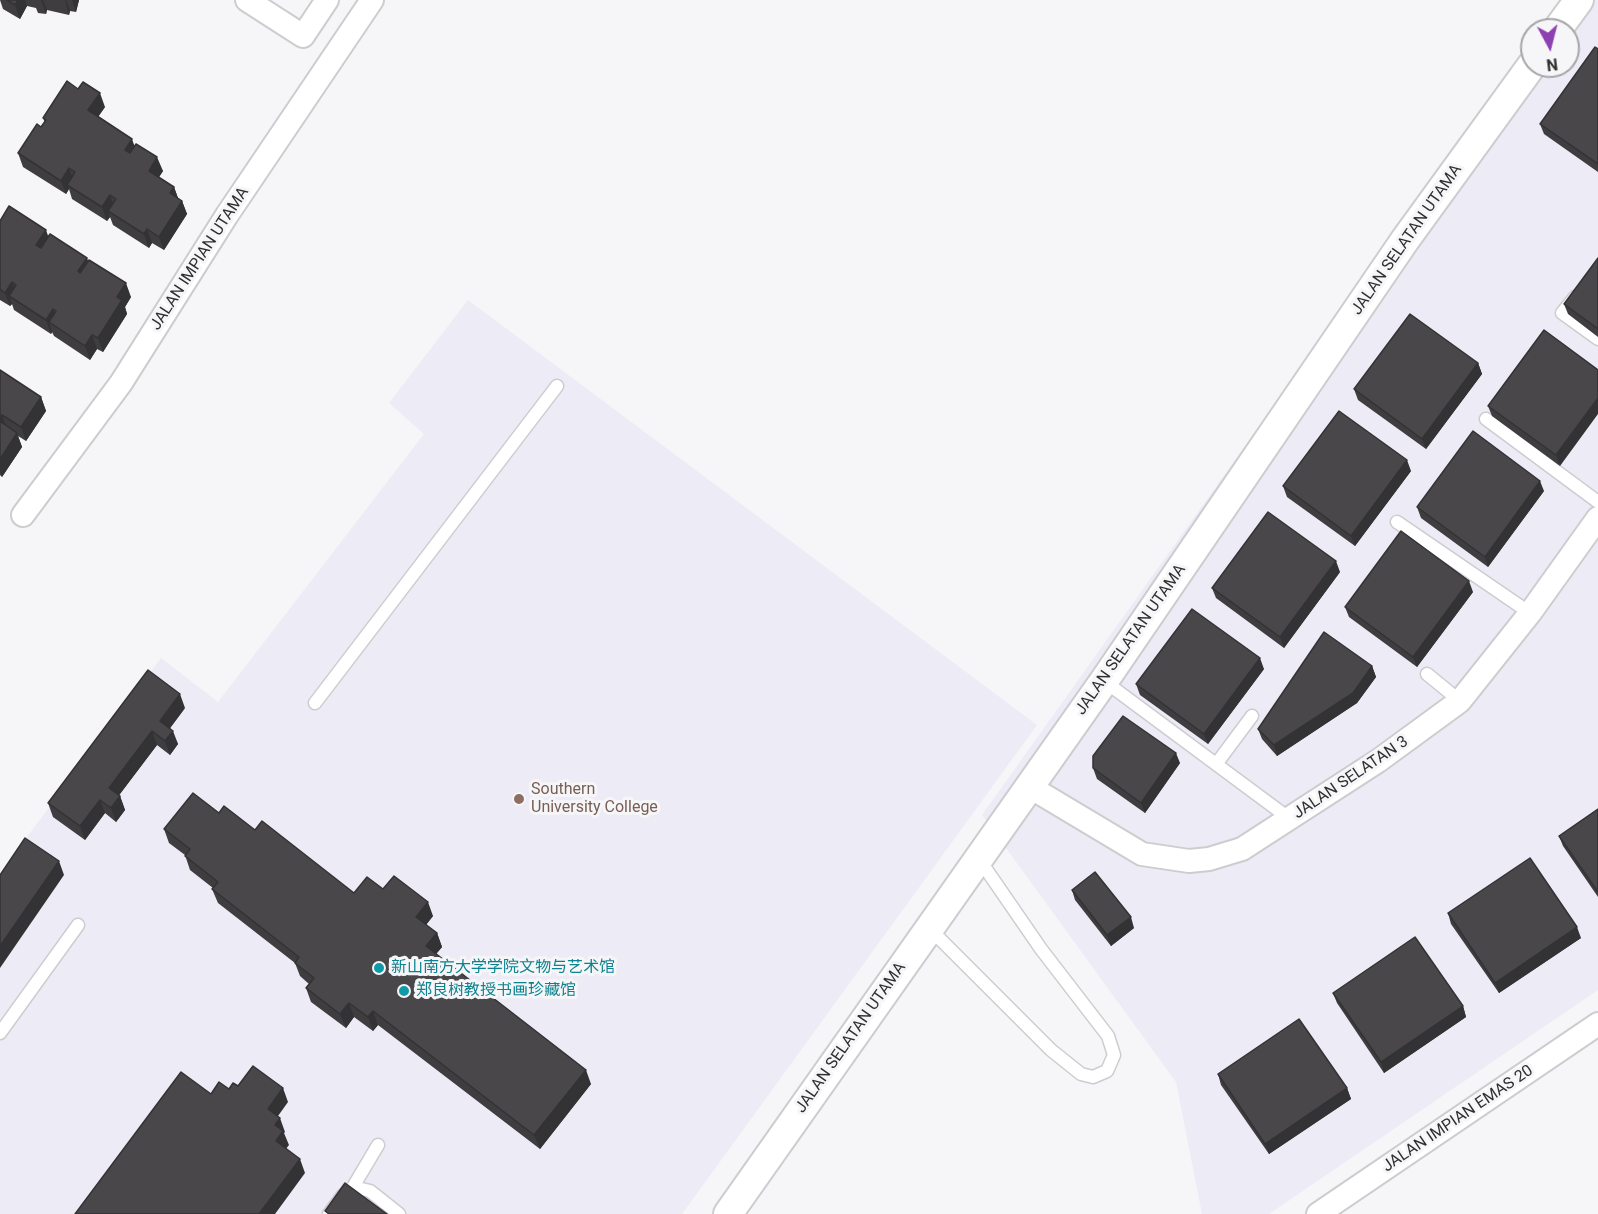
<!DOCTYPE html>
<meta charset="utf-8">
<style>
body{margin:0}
#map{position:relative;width:1598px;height:1214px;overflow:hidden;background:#f6f6f9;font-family:Roboto,sans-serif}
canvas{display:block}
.north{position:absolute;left:1520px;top:18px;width:60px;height:60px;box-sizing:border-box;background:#f6f6f9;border:2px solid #a6a6a9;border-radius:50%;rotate:173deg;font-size:16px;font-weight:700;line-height:24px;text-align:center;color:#2f2f30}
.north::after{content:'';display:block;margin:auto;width:21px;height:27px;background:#8d40b1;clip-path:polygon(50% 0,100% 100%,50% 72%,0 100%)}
</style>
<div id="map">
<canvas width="1598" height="1214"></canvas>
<div class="north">N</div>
</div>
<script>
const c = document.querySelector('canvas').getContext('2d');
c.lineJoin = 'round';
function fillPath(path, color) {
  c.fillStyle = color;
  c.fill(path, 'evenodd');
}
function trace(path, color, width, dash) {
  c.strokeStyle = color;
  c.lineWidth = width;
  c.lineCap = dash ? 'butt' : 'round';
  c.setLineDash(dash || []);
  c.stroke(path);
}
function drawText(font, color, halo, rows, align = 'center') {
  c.font = font + ' Roboto,"Noto Sans SC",sans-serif';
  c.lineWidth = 6;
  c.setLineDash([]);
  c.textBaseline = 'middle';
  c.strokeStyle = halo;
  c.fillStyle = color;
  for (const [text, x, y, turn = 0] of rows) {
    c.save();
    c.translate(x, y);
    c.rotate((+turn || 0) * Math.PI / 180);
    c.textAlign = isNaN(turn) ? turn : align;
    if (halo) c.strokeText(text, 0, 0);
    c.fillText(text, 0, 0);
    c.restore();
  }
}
fillPath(new Path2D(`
 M1572,0H1598V990L1269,1214H1202L1176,1082L982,815L1396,234L1532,66H1568Z
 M468,300L1037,725L682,1214H0V873L161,658L218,702L424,434L389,403Z`), '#ecebf6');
const service = new Path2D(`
 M1575,297L1562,313L1598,339
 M1486,419L1598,502
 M1397,522L1530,613
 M1427,674L1460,701
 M1104,681L1290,819
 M315,703L557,386
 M1217,763L1252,716
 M929,928L1051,1050L1081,1074L1093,1077L1107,1071L1114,1055L1108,1036L1041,949L979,859
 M0,1033L78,925
 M353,1187L378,1145
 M329,1214L343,1195L353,1187L370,1191L399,1214`);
const minor = new Path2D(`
 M247,0L303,36L327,0
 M23,515L121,383L227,215L372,0
 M1030,787L1142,854L1189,861L1209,859L1242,849L1378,761L1460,701L1530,613L1598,518
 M1318,1214L1598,1024`);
const tertiary = new Path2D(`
 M1557,30L1579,0
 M728,1214L1104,681L1405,240L1532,65`);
trace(service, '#cdcdd0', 15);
trace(minor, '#cdcdd0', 26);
trace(tertiary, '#cdcdd0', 32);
trace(service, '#fff', 12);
trace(minor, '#fff', 22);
trace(tertiary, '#fff', 28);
fillPath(new Path2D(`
 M0,0H79L76,12L70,11L69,15L47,10L46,14L38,13L36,8L27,6L20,19L3,9Z
 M1598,49V172L1544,134L1540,124Z
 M105,107L98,117L135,146L163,171L159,177L174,187L178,198L182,201L187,214L164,250L152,243L149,248L113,225L110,217L107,221L72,199L69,189L66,194L23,167L18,153L41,127L45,123L43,118Z
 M0,221L48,236L88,262L131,297L125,307L127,314L103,352L97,349L90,360L54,336L52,332L51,334L14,310L12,304L10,306L0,300Z
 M1598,258V337L1568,314L1564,304Z
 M1544,330L1560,466L1492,416L1488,406Z
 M1478,363L1482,374L1426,449L1358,400L1354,389Z
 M0,370L41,397L46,411L26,441L18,436L22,447L2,477L0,475Z
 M1411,471L1355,546L1287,497L1283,486Z
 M1544,491L1488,567L1421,518L1417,507Z
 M1340,572L1284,648L1216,598L1212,588Z
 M1473,592L1417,667L1349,617L1345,607Z
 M1372,666L1376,677L1357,703L1277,756L1262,739L1258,729Z
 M1264,669L1208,744L1140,695L1136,684Z
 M185,708L170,728L178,744L170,755L157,745L119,795L120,796L125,810L116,822L105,813L85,840L53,817L48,803Z
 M1180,763L1145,813L1097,779L1093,768Z
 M1598,809V897L1563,846L1559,836Z
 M219,813L255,830L354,893L383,889L433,916L426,925L437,933L442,947L436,954L591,1084L540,1149L378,1025L373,1031L354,1017L346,1028L311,1002L306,988L309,984L300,976L295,963L218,903L212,889L213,888L190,870L185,855L169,843L164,829Z
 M1072,890L1134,928L1111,946L1075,900Z
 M1448,913L1581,938L1499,993L1451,924Z
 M1333,993L1463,1006L1466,1017L1384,1073L1337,1003Z
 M1218,1074L1347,1088L1351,1099L1269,1154L1221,1085Z`), '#3f3d40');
fillPath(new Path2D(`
 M18,0H25L27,6L20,19L15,5Z
 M41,0H43L47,10L46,14Z
 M65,0H66L70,11L69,15Z
 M72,0H79L76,12Z
 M100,93L105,107L93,124L88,110Z
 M132,139L137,153L130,163L125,150Z
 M157,157L163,171L154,185L149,171Z
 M69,168L74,182L67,185L69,189L66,194L61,181Z
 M174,187L179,201L170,193Z
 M110,195L115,209L108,211L110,217L107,221L102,207Z
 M182,201L187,214L164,250L159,237Z
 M147,229L152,243L149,248L144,234Z
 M46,230L51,244L41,259L36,245Z
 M87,258L92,271L83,285L78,271Z
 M12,282L17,296H9L12,304L10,306L5,293Z
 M126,283L131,297L125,307L127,314L103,352L98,338L117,297Z
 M53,309L58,323L49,322L52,332L51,334L46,320Z
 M92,335L97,349L90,360L85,346Z
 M1478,363L1482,374L1426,449L1422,439Z
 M41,397L46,411L26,441L21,427Z
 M1598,398V414L1560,466L1556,455Z
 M2,415L7,429L0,425V418Z
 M17,433L22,447L2,477L0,471V459Z
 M1407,460L1411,471L1355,546L1351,536Z
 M1540,481L1544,491L1488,567L1485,557Z
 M1336,561L1340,572L1284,648L1280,637Z
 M1469,581L1473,592L1417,667L1413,657Z
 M1260,658L1264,669L1208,744L1204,734Z
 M1372,666L1376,677L1357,703L1277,756L1274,745Z
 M180,694L185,708L165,735L160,721Z
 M152,731L157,745L114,802L109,788Z
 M173,731L178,744L170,755L165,741Z
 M1176,753L1180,763L1145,813L1141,803Z
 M120,796L125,810L116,822L111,808Z
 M100,800L105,813L85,840L80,826Z
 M59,861L64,875L0,968V946Z
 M428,902L433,916L421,931L416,917Z
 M1131,917L1134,928L1111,946L1107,935Z
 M1577,927L1581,938L1499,993L1495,983Z
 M437,933L442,947L431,960L426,946Z
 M349,1003L354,1017L346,1028L340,1014Z
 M1463,1006L1466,1017L1384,1073L1381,1062Z
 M373,1011L378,1025L373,1031L368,1017Z
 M586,1070L591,1084L540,1149L534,1135Z
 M283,1088L288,1102L273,1123L268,1109Z
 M1347,1088L1351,1099L1269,1154L1265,1144Z
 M280,1118L285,1132L284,1133L289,1145L281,1155L276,1141L275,1125Z
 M300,1159L305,1173L275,1214H259Z`), '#333234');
const building = new Path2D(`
 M7,0H18L15,5Z
 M1595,47L1598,49V164L1540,124Z
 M67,81L78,89L83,82L100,93L88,110L132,139L125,150L130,153L136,144L157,157L149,171L174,187L170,193L182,201L159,237L147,229L144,234L108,211L116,199L110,195L102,207L67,185L75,172L69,168L61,181L18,153L37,124L41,127L46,120L43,118Z
 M9,206L46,230L36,245L41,248L50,234L87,258L78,271L80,273L89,260L126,283L117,297L122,300L98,338L92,335L85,346L49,322L56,311L53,309L46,320L9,296L16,285L12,282L5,293L0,289V221Z
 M1598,258V329L1564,304Z
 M1410,314L1478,363L1422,439L1354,389Z
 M1544,330L1598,370V398L1556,455L1488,406Z
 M0,370L41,397L21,427L2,415L0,418Z
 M1339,411L1407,460L1351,536L1283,486Z
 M0,421L17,433L0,459Z
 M1473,431L1540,481L1485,557L1417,507Z
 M1268,512L1336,561L1280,637L1212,588Z
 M1401,531L1469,581L1413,657L1345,607Z
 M1192,609L1260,658L1204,734L1136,684Z
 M1324,632L1372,666L1353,693L1274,745L1258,729Z
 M148,670L180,694L160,721L173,731L165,741L152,731L109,788L120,796L111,808L100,800L80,826L48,803Z
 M1123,716L1176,753L1141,803L1093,768V756Z
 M193,793L219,813L224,806L255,830L262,821L354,893L367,877L383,889L394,876L428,902L416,917L437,933L426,946L586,1070L534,1135L373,1011L368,1017L349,1003L340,1014L306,988L314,978L295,963L299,957L212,889L218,882L185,856L190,849L164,829Z
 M1598,809V892L1559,836Z
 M25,838L59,861L0,946V875Z
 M1530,858L1577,927L1495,983L1448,913Z
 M1095,872L1131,917L1107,935L1072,890Z
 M1415,937L1463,1006L1381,1062L1333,993Z
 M1299,1019L1347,1088L1265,1144L1218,1074Z
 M253,1066L283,1088L268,1109L280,1118L275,1125L283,1131L276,1141L300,1159L259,1214H75L181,1072L211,1094L219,1082L229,1089L233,1083L238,1086Z
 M345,1183L387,1214H329L325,1211Z`);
fillPath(building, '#49474a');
trace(building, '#333234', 1.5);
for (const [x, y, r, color] of [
 [519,799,6,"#8d6e63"],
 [379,968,6,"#0f9aa8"],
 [404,991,6,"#0f9aa8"]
]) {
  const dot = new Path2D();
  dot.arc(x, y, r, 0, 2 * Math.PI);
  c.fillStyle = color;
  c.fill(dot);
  trace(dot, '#f6f6f9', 2);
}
drawText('16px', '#2f2f30', '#f6f6f9', [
 ["JALAN SELATAN UTAMA",1407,240,-55],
 ["JALAN IMPIAN UTAMA",200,259,-57],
 ["JALAN SELATAN UTAMA",1131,640,-55],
 ["JALAN SELATAN 3",1351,778,-34],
 ["JALAN SELATAN UTAMA",851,1038,-55],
 ["JALAN IMPIAN EMAS 20",1458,1119,-34]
]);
drawText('16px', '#785e54', '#f6f6f9', [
 ["Southern",531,790],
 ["University College",531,808]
], 'left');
drawText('16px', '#0d838f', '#f6f6f9', [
 ["新山南方大学学院文物与艺术馆",391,968],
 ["郑良树教授书画珍藏馆",416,991]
], 'left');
</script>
